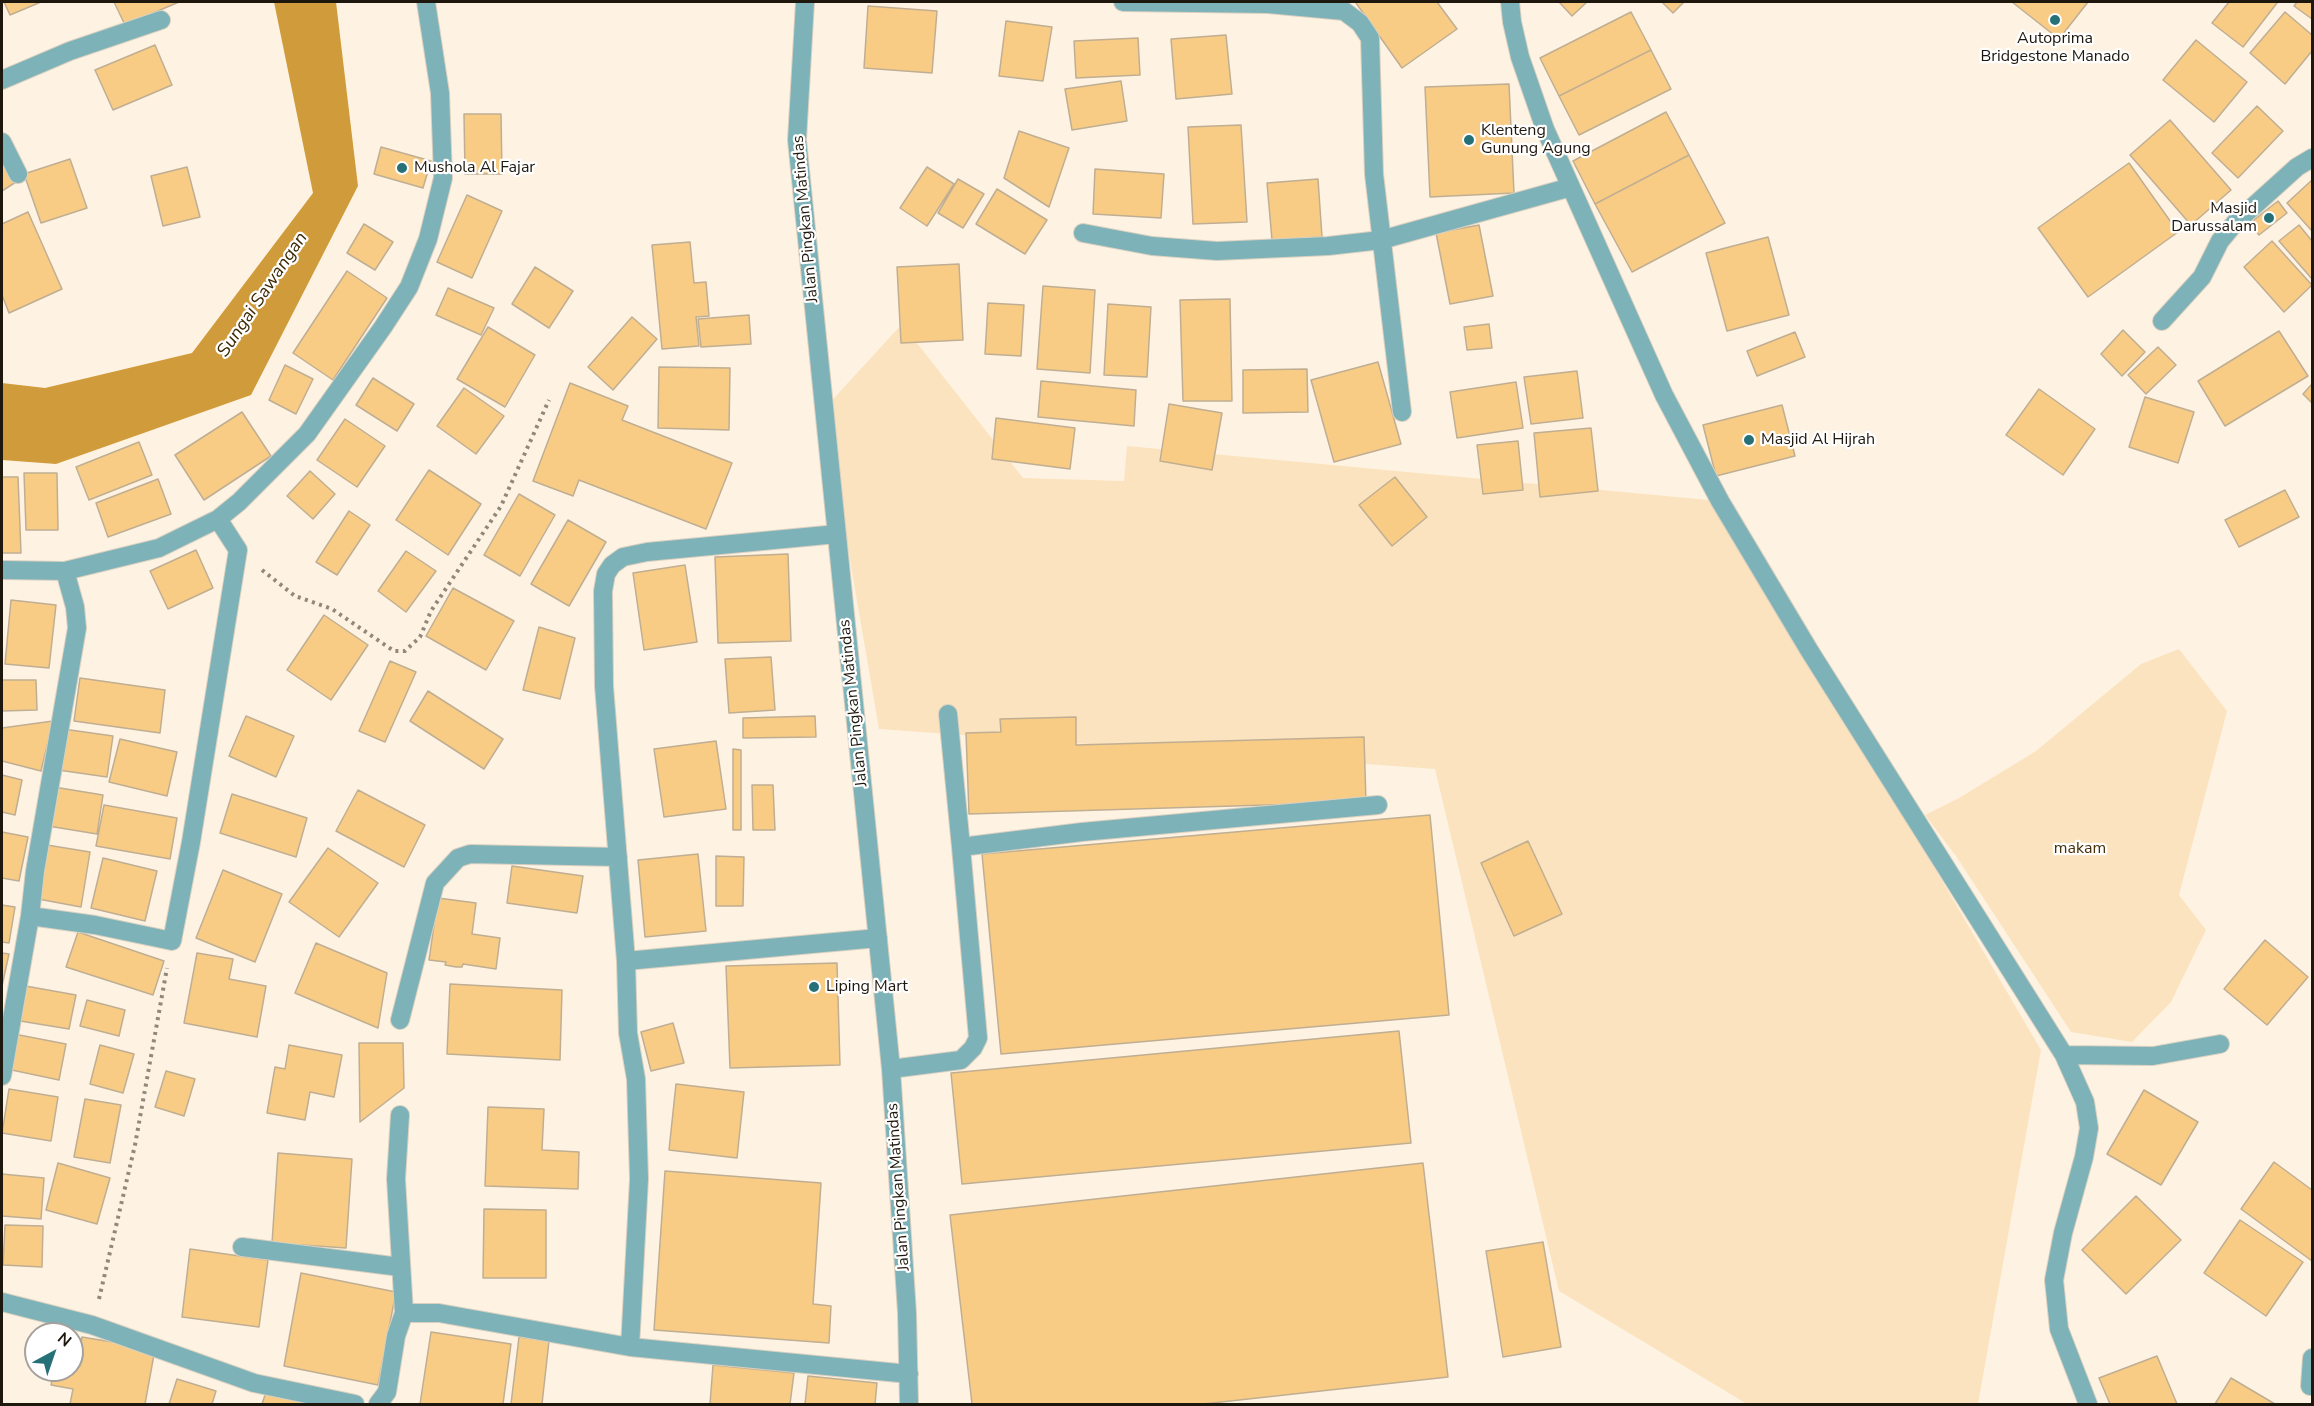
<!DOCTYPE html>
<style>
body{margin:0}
#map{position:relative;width:2314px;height:1406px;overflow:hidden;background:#fef3e2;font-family:"Nunito Sans",sans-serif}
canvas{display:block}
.frame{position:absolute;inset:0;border:3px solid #1e170d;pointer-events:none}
.north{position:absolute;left:24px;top:1322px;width:60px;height:60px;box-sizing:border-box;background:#fff;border:2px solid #a5a29e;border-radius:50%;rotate:40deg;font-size:16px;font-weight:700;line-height:24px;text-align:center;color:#1e170d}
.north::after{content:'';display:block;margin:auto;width:21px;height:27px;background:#267078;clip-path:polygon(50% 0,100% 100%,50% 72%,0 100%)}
</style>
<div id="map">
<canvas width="2314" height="1406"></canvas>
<div class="frame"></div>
<div class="north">N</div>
</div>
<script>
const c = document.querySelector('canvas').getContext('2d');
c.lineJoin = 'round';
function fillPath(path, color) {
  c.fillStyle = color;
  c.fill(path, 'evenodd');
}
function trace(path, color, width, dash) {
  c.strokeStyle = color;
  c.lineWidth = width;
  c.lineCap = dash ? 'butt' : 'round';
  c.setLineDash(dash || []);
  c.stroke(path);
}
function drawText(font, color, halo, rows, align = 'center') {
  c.font = font + ' "Nunito Sans",sans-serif';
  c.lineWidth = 4.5;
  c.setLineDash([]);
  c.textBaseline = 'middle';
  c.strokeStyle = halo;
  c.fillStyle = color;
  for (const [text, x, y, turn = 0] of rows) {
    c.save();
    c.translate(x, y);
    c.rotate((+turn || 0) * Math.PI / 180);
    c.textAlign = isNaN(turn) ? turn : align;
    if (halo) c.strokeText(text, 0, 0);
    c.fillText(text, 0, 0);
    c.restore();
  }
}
fillPath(new Path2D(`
 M902,324L1023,478L1124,481L1127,446L1720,501L2041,1050L1978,1404H1747L1559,1291L1435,769L879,729L824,409Z
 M2179,649L2227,711L2179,895L2206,930L2171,1002L2132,1042L2071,1032L1956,856L1925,815L1959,798L2036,751L2141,664Z`), '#fbe3bf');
fillPath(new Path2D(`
 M274,2H336L358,186L251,395L56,464L2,460V383L45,388L192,353L313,193Z`), '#d09b3b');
const building = new Path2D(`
 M4,2H41L10,15Z
 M114,2H179L125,25Z
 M1357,2H1437L1457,29L1402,68L1356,3Z
 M1559,2H1587L1572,16Z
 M1662,2H1684L1673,13Z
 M2012,2H2088L2059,39Z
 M2229,2H2275L2277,3L2243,47L2212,23Z
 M2297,2H2312V19L2294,6Z
 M868,6L937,11L932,73L864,68Z
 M1631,12L1651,50L1559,96L1540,58Z
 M2285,12L2312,35V51L2285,84L2250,53Z
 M1006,21L1052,27L1043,81L999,76Z
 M1226,35L1232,94L1176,99L1171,39Z
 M1138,38L1140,75L1076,78L1074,41Z
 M2196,40L2247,82L2214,122L2163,80Z
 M155,45L172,85L113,110L95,70Z
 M1651,50L1671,89L1579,135L1559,96Z
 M1121,81L1127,121L1072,130L1065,89Z
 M1509,84L1514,193L1430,197L1425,87Z
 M2257,106L2283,131L2238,178L2212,153Z
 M1666,112L1689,155L1595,204L1573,161Z
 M464,114H501L502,174H465Z
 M2170,120L2231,190L2191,225L2130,155Z
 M1241,125L1247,222L1193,224L1188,127Z
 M1019,131L1069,148L1049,207L1004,178Z
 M381,147L431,161L423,188L374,174Z
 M1689,155L1725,223L1632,272L1595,204Z
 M2,156L16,182L2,191Z
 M70,159L87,208L41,223L24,174Z
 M2129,163L2178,232L2088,297L2038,228Z
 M187,167L200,217L163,226L151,176Z
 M927,167L954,184L927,226L900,208Z
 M1095,169L1164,174L1161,218L1093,214Z
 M958,179L984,194L963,228L938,213Z
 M1318,179L1322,237L1272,240L1267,183Z
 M2312,180V231L2287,203Z
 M997,189L1047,220L1025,254L976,224Z
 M467,195L502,211L472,278L437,262Z
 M2278,201L2287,213L2259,235L2250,223Z
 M28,212L62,289L9,313L2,295V224Z
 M364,224L393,242L375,270L347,253Z
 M1479,225L1493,296L1450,304L1436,233Z
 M2299,225L2312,241V279L2279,241Z
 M1768,237L1789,315L1727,331L1706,253Z
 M2272,241L2312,285L2284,312L2244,267Z
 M690,242L694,283L706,282L709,316L696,317L699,346L662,349L652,245Z
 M959,264L963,340L901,343L897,267Z
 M535,267L573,291L549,328L512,304Z
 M347,271L387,298L333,380L293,353Z
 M1043,286L1095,290L1090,373L1037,369Z
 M448,288L494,308L481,335L436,315Z
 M1230,299L1232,401H1183L1180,300Z
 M988,303L1024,305L1021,356L985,354Z
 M1108,304L1151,307L1147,377L1104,375Z
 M749,315L751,344L701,347L698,319Z
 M632,317L657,339L613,390L588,367Z
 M1489,324L1492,348L1467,350L1464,327Z
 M488,327L535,355L505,407L457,379Z
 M2123,330L2145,352L2122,376L2101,354Z
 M2279,331L2308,376L2225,426L2198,381Z
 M1795,332L1805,357L1757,376L1747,351Z
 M2158,347L2176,365L2146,394L2128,375Z
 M1378,362L1401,444L1334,462L1311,380Z
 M285,365L313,379L296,414L269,400Z
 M659,367L730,368L729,430L658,428Z
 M1307,369L1308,412L1243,413V370Z
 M1577,371L1583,418L1531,424L1524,377Z
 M373,378L414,404L397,431L356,405Z
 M1041,381L1136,390L1134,426L1038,417Z
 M1516,382L1523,428L1457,438L1450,392Z
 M570,383L628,406L622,420L732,463L706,529L579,480L573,496L533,481Z
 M2312,384V403L2303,394Z
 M464,388L504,416L476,454L437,426Z
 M2039,389L2095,429L2063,475L2006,435Z
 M2145,397L2194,412L2178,463L2129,447Z
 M1169,404L1222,413L1212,470L1160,461Z
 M1782,405L1795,456L1716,476L1703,425Z
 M242,412L271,456L204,500L175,455Z
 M996,418L1075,428L1070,469L992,459Z
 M345,419L385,446L357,487L317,460Z
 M1591,428L1598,491L1540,497L1534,433Z
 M1518,441L1523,490L1483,494L1477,445Z
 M139,442L152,475L89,500L76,467Z
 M429,470L481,504L448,555L396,520Z
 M310,471L335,494L313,519L287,496Z
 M24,473H57L58,530H26Z
 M2,477H18L21,553H2Z
 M1395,477L1427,517L1392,546L1359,505Z
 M158,479L171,514L108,537L96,503Z
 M2285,490L2299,517L2239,547L2225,520Z
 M519,494L555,515L520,576L484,555Z
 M349,511L370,525L337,575L316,562Z
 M568,520L606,542L569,606L531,584Z
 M196,550L213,588L168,609L150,571Z
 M406,551L436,571L406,612L378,591Z
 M788,554L791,641L718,643L715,557Z
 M685,565L697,642L644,650L633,573Z
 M453,588L514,621L486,670L426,636Z
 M11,600L56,605L49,668L5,664Z
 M324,615L368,645L331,700L287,670Z
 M539,627L575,638L560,699L523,690Z
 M771,657L775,710L729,713L725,659Z
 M390,661L416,672L385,742L359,731Z
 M80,678L165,690L160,733L74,721Z
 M2,680H36L37,710L2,711Z
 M428,691L503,739L484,769L410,721Z
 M246,716L294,736L276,777L229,756Z
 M815,716L816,737L743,738V718Z
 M1076,717V745L1364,737L1366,802L969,814L966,733L1001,732L1000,719Z
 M53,721L41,771L2,761V728Z
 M63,729L113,736L107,777L58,770Z
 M120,739L177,752L167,796L109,782Z
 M716,741L726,809L664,817L654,749Z
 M733,749L741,750V830H733Z
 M2,775L22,780L15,815L2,812Z
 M752,785H773L775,830H753Z
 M54,787L103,795L97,834L48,826Z
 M358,790L425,825L404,867L336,831Z
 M232,794L307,818L296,857L220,833Z
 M104,805L177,818L170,859L96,846Z
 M1430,815L1449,1015L1001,1054L982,854Z
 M2,832L28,837L19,881L2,878Z
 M1528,841L1562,914L1514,936L1481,863Z
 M47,845L90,852L81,907L38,899Z
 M328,848L378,883L339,937L289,902Z
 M698,854L706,931L645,937L638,860Z
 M716,856L744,857L743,906H716Z
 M103,858L157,871L145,921L91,908Z
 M512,866L583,876L577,913L507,903Z
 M223,870L282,894L255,962L196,938Z
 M438,898L476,903L472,934L500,938L496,969L463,964L462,967H456L445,965L446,962L429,960Z
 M2,905L15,907L9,943L2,942Z
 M78,932L164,961L153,995L66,967Z
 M2265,940L2308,977L2267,1025L2224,989Z
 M316,943L387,973L378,1028L295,993Z
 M2,953L9,954L2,986Z
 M197,953L233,959L229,979L266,986L257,1037L184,1023Z
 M837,963L840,1065L730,1068L726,966Z
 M450,984L562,990L560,1060L447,1054Z
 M20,985L76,995L69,1029L14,1020Z
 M87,1000L125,1010L119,1036L80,1026Z
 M673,1023L684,1063L651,1071L641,1032Z
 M1399,1031L1411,1143L962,1184L951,1073Z
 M14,1034L66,1044L59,1080L7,1069Z
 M359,1043H403L404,1088L360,1122Z
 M100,1045L134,1054L123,1093L90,1084Z
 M289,1045L342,1055L334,1097L310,1092L305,1120L267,1113L275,1067L285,1069Z
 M166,1071L195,1079L184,1116L155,1107Z
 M676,1084L744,1092L737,1158L669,1150Z
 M9,1089L58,1097L51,1141L2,1133Z
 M2144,1090L2198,1122L2161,1185L2107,1154Z
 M85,1099L121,1105L110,1163L74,1157Z
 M488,1107L544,1109L542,1150L579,1152L578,1189L485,1186Z
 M278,1153L352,1159L346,1248L272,1243Z
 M2274,1162L2312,1190V1261L2241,1209Z
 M58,1163L110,1178L97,1224L46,1210Z
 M1423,1163L1448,1377L1203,1404H972L950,1215Z
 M665,1171L821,1183L813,1304L831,1306L829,1343L654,1330Z
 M2,1174L44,1178L41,1219L2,1216Z
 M2136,1196L2181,1240L2126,1294L2082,1250Z
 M484,1209L546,1210V1278H483Z
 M2240,1220L2303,1262L2266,1316L2204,1273Z
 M5,1225L43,1226L42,1267L3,1265Z
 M1543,1242L1561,1347L1503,1357L1486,1251Z
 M190,1249L268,1260L259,1327L182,1317Z
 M301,1273L396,1292L378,1385L284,1366Z
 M431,1332L511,1344L503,1404H420Z
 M82,1337L155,1349L145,1404H70L73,1389L51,1385L54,1370H72V1353L79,1354Z
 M519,1337L549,1341L542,1404H511Z
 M2157,1356L2177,1404H2110L2099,1378Z
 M713,1365L794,1373L790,1404H710Z
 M808,1376L877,1383L875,1404H805Z
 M2231,1378L2275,1404H2215Z
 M177,1379L216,1391L212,1404H169Z
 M266,1392L310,1404H262Z`);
fillPath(building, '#f8cc85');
trace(building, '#c0ae93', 1.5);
const minor = new Path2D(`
 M805,2L797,140L891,1069L907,1313L909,1404
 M1123,2L1268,4L1344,11L1360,23L1370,38L1374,174L1402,412
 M1510,2L1512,22L1520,57L1545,129L1664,395L1720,501L1809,650L2064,1055L2085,1102L2089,1128L2084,1157L2063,1233L2054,1280L2059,1329L2088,1404
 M2,80L70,51L161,20
 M2,142L18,174
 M1083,233L1152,246L1217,251L1328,246L1381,240L1571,187
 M2162,321L2202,277L2220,241L2235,223L2297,167L2312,158
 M2,570L65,571L159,548L218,519L239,502L307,434L383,327L409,287L428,239L443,178L440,93L426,2
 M948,714L961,847
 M30,916L95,925L172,941L191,842L238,550L218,519
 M626,961L878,938
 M400,1020L435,883L458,858L470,854L618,857
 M2064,1055L2153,1056L2220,1044
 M891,1069L961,1060L973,1048L978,1038L961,847L1082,832L1378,805
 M2,1076L30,916L35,871L77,628L75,607L65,571
 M400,1115L396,1179L404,1313
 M242,1247L400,1267
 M2,1302L92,1325L254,1383L355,1404
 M630,1347L639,1179L636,1079L628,1033L626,961L604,686L603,591L606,574L612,565L623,557L647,552L837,534
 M2310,1386L2312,1358
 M378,1404L387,1392L396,1336L404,1313H439L630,1347L909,1374`);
trace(minor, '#dad0c0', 20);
trace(new Path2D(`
 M262,570L295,596L332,609L394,651H405L420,637L431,611L501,506L549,400
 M99,1299L135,1145L167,968`), '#91887b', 4, [3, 4.5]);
trace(minor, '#7cb2b8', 18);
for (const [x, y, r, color] of [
 [2055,20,6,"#267078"],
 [1469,140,6,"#267078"],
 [402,168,6,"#267078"],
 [2269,218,6,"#267078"],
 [1749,440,6,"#267078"],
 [814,987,6,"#267078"]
]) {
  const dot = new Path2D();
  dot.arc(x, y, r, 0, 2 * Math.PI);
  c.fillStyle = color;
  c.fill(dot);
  trace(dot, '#fff', 2);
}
drawText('16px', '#1e170d', '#fff', [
 ["Autoprima",2055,39,"center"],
 ["Bridgestone Manado",2055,57,"center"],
 ["Klenteng",1481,131],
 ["Gunung Agung",1481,149],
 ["Mushola Al Fajar",414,168],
 ["Masjid",2257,209,"right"],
 ["Darussalam",2257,227,"right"],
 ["Masjid Al Hijrah",1761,440],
 ["Liping Mart",826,987]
], 'left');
drawText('16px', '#1e170d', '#fff', [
 ["Jalan Pingkan Matindas",806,219,-95],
 ["Jalan Pingkan Matindas",854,703,-96],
 ["Jalan Pingkan Matindas",899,1187,-94]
]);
drawText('16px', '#463007', '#fff', [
 ["makam",2080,849]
]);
drawText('italic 18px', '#3d2800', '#fff', [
 ["Sungai Sawangan",263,295,-56]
]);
</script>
